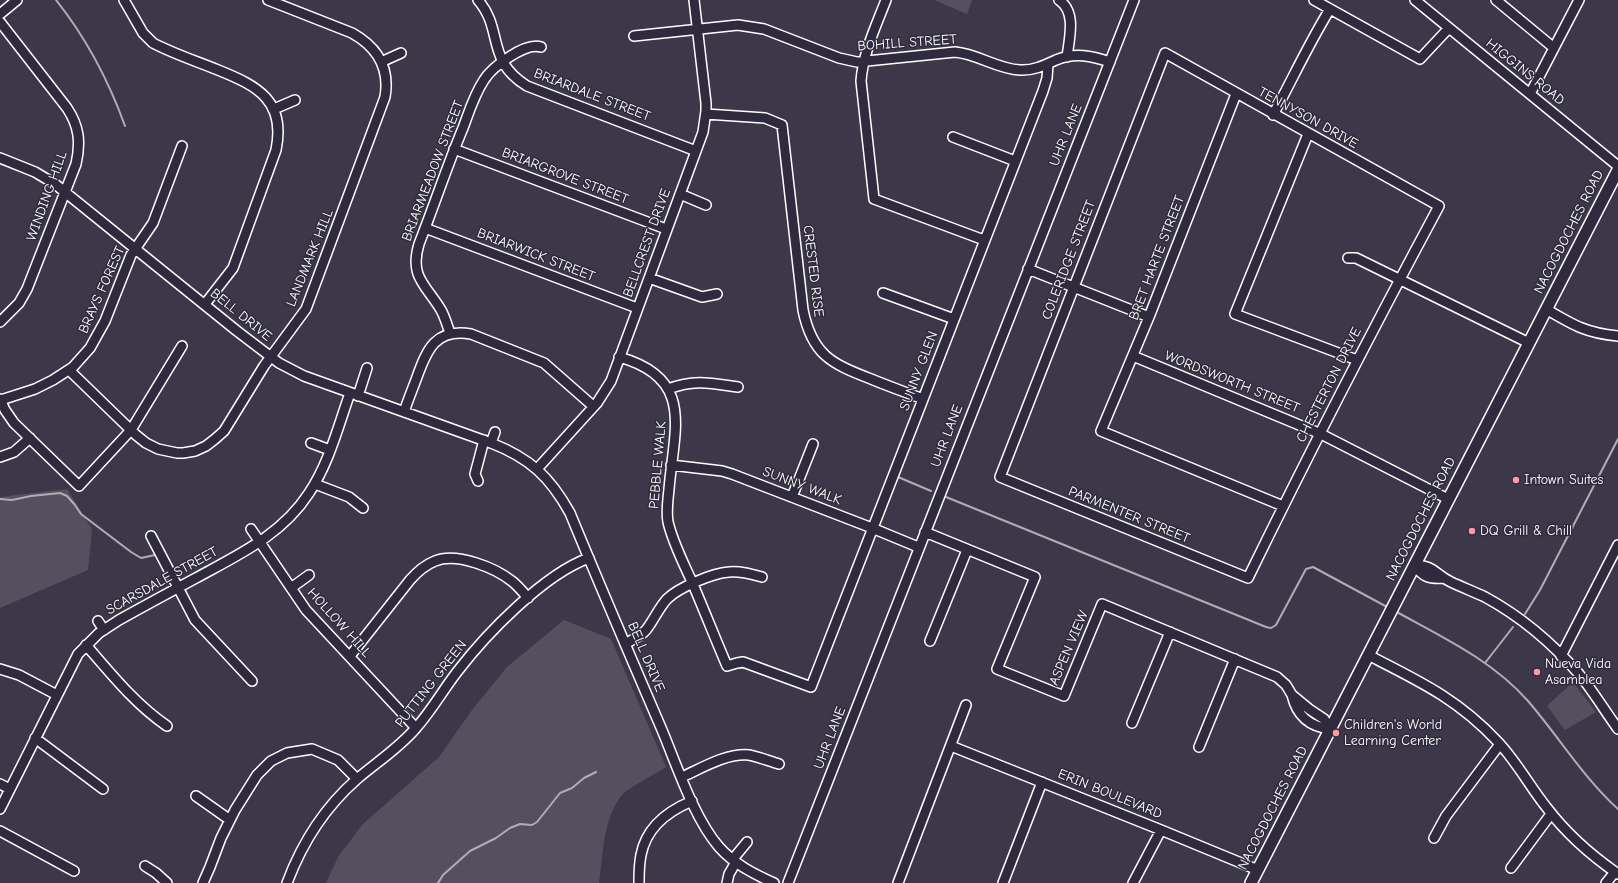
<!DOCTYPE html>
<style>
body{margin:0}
canvas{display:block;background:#3c3749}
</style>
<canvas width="1618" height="883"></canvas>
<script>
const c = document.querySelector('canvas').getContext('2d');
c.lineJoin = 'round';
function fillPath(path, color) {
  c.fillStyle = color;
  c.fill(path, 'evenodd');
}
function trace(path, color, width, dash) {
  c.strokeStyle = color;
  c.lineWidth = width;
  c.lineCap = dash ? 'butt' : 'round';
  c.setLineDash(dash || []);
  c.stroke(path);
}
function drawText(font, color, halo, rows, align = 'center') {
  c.font = font + ' "Comic Neue",sans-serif';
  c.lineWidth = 3;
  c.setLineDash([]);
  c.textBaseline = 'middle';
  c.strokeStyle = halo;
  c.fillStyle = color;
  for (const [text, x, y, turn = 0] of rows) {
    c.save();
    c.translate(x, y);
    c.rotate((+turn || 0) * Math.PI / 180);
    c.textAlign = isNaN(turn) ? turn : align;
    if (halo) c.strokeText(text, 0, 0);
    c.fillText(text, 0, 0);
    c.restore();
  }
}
fillPath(new Path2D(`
 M934,0H972L967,14Z
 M67,489L92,529L88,570L0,608V497Z
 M564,620L611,639L666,767C657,773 628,788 622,795C603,818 603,855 599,883H326L338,857L362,825L439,757L472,710L507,667Z
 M1573,682L1596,712L1565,730L1547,706Z`), '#555060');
trace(new Path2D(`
 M56,0C87,39 108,79 125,126
 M898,477L931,491
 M946,497L1266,627L1271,628L1276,625L1306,569L1313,567L1389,608
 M0,499L12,500L31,496L60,493L67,496L75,505L81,514L131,552L141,558L155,555
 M1395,611C1442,637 1492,660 1528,701C1559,737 1583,777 1618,809
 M1525,614L1540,590L1618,439
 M1485,663L1513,627
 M438,883L443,875L470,851L496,838L510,828L520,824L532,825L537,822L560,793L572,788L584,778L596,772`), '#afadb4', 2);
const minor = new Path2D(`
 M124,0L143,33L153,43C174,54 196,61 218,70C258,86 286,101 276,150L233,268L205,304
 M478,0C504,30 485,60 527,86L696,151
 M886,0C876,26 863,53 861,81L874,199L984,240
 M1059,0C1077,12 1069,39 1067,57
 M1314,0L1420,59L1449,28
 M1415,0L1618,166
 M1496,0L1554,48
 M0,14L17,0
 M0,22L67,108C79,126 81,142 76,164L27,289L19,303L0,322
 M634,36L738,25L764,29L839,58L857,62L955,52C978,54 997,69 1020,70C1033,71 1045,65 1056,60C1075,52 1092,56 1110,62
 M1165,53L1439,206C1373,329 1309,453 1248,578L1000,477Z
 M381,62L401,53
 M1236,94L1149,317L1101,431L1283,506
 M1530,94L1579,0
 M274,109L295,100
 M706,114L765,118L782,125L803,310C812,355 832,364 871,379C888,386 905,392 923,399
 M1273,115C1292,80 1309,43 1330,9
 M1308,134L1235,314L1357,360
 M953,137L1015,161
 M454,149L666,229
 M0,158L35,172L55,184L237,331L279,363L304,376L491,443C530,458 550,477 570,513C600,586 631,658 662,730C677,766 694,818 719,847C734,864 754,874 774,883
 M680,194L706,205
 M425,228L637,308
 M1348,258H1356L1529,343
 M1028,269L1149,317
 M649,278L702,297L717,294
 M883,293L954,319
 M1546,309C1573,325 1586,333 1618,336
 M450,333C447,325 445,317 441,310C426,285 409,277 419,244C434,206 447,166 463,128C469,112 474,95 484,80C492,67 525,42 541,47
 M1133,356L1321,434L1448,499
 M619,357C695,378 674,429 669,489C668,500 666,511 668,522C673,543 683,562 692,582C704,610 715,638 727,666L737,663L743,662L811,687L1043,91L1047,78L1048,64
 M69,370L136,435L146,443L158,449L177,453H183L195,451L206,446L215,439L224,431L264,366L306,309L385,97C390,68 377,47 352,33L268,0
 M668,389C695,379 710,383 738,387
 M358,396L367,368
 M0,399L5,410L14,423L79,486L131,430L182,346
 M1,400L35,389L53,380L73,367L90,348L105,321L131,255L153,223L182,146
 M404,412C408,400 413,388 417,377C427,349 436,328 471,334L544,363L593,406
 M311,443L330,450
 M491,443L495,432
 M0,457L14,452L30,438
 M671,465L722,471L732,474L872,528L918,547
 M537,469L597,403L611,381L703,132L706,111V103L694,0
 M478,481L475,474L484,440
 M315,484L349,497L363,508
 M792,497L813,444
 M251,529L306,610L416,728
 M925,532L1035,577L997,669L1064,696L1102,604L1277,677L1286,685L1292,695L1309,709L1324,719L1331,729
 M151,536L195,620L252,681
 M1414,565C1436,566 1434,574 1451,582C1462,587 1474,592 1485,597C1520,616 1553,644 1579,674C1593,691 1605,711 1618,729
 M1414,565C1423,577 1429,579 1443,578
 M291,588L309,575
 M98,621L104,630
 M930,641L967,550
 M625,644C632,640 641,636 646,630C654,620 658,609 667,599C678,588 712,573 729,572C741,571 751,574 762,577
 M86,645C111,674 135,704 167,726
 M1368,655C1419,681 1458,699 1498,742C1517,762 1530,787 1547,808C1566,833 1592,856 1618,874
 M350,656L410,580C417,572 425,565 435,561C457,552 496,568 513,582C519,587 523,592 528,598
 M1561,656L1618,545
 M0,669L19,675L57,695
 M1292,695C1297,716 1309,727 1331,729
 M1132,723L1170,632
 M35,738L103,789
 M951,746L1161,830L1258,870
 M1199,747L1235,659
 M682,777C702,768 726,753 749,755C759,757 769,761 779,764
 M0,784L10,789
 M196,796L230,820
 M0,809L78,654L99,633L119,620C144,606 170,592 196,578C238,555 282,535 309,493C329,463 338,427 350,393
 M0,831L74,871
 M1434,838L1446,816L1500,744
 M733,859L747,842
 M145,866L156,873L167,883
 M1511,868L1551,814
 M203,883L210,867L221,838L235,810L257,775L271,761L287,753L312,749L338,760L357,779
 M287,883C302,843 325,807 357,779C377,762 399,748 416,728C432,710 443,690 457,672C486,634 544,574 589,558
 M639,883C639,874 639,864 641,855C646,828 668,811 692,801
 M727,883L729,874L736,862
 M788,883L1134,0
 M898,883L966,705
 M1003,883L1042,782
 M1133,883L1161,830
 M1606,883L1615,872`);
const major = new Path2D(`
 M1251,883L1618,170`);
trace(minor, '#fff', 12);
trace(major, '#fff', 14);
trace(minor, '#2f2a3d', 9);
trace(major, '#2f2a3d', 11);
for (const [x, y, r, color] of [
 [1516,480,4,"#ff9aa2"],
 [1472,531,4,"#ff9aa2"],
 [1537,672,4,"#ff9aa2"],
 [1336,733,4,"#ff9aa2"]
]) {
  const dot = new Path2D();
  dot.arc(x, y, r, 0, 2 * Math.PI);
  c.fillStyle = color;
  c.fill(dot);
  trace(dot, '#2f2a3d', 1.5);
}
drawText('14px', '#fff', '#2f2a3d', [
 ["BOHILL STREET",907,43,-4],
 ["HIGGINS ROAD",1525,72,39],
 ["BRIARDALE STREET",592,95,21],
 ["TENNYSON DRIVE",1308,118,29],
 ["UHR LANE",1066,135,-68],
 ["BRIARMEADOW STREET",433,171,-69],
 ["BRIARGROVE STREET",565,176,21],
 ["WINDING HILL",47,196,-70],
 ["NACOGDOCHES ROAD",1569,232,-63],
 ["BELLCREST DRIVE",647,243,-70],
 ["BRIARWICK STREET",536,255,21],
 ["LANDMARK HILL",310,258,-68],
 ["BRET HARTE STREET",1157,258,-69],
 ["COLERIDGE STREET",1069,260,-69],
 ["CRESTED RISE",813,271,83],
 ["BRAYS FOREST",102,290,-66],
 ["BELL DRIVE",241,315,39],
 ["SUNNY GLEN",919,371,-69],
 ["WORDSWORTH STREET",1232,382,22],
 ["CHESTERTON DRIVE",1329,385,-63],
 ["UHR LANE",947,436,-69],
 ["PEBBLE WALK",658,465,-85],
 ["SUNNY WALK",802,486,21],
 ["PARMENTER STREET",1129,515,22],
 ["NACOGDOCHES ROAD",1421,519,-63],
 ["SCARSDALE STREET",162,581,-29],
 ["HOLLOW HILL",339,623,48],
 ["ASPEN VIEW",1069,648,-67],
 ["BELL DRIVE",646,657,67],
 ["PUTTING GREEN",431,684,-52],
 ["UHR LANE",830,738,-69],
 ["ERIN BOULEVARD",1110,794,22],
 ["NACOGDOCHES ROAD",1273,808,-63]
]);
drawText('14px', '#fff', '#2f2a3d', [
 ["Intown Suites",1524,480],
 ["DQ Grill & Chill",1480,531],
 ["Nueva Vida",1545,664],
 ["Asamblea",1545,680],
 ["Children's World",1344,725],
 ["Learning Center",1344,741]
], 'left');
</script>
